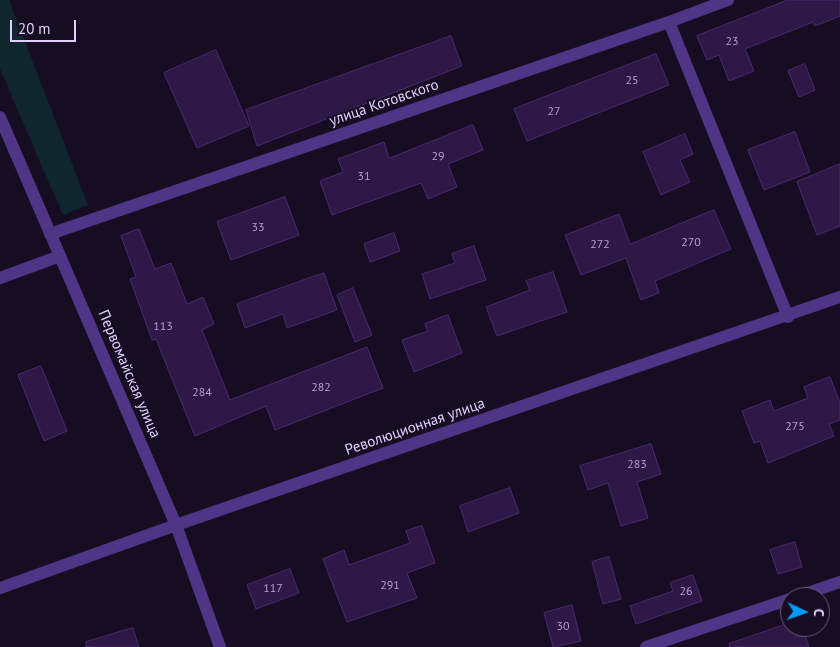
<!DOCTYPE html>
<meta charset="utf-8">
<style>
body{margin:0}
#map{position:relative;width:840px;height:647px;overflow:hidden;background:#170d23;font-family:"PT Sans",sans-serif}
canvas{display:block}
.north{position:absolute;left:780px;top:587px;width:50px;height:50px;box-sizing:border-box;background:#170d23;border:1px solid #685b7b;border-radius:50%;rotate:93deg;font-size:14px;font-weight:700;line-height:20px;text-align:center;color:#e2cfff}
.north::after{content:'';display:block;margin:auto;width:18px;height:22px;background:#009bfa;clip-path:polygon(50% 0,100% 100%,50% 72%,0 100%)}
.scale{position:absolute;left:10px;top:20px;width:66px;height:22px;box-sizing:border-box;border:2px solid #e2cfff;border-top:0;padding-left:6px;font-size:15px;line-height:18px;white-space:nowrap;color:#e2cfff;-webkit-text-stroke:4px #170d23;paint-order:stroke}
</style>
<div id="map">
<canvas width="840" height="647"></canvas>
<div class="north">С</div>
<div class="scale">20 m</div>
</div>
<script>
const c = document.querySelector('canvas').getContext('2d');
c.lineJoin = 'round';
function fillPath(path, color) {
  c.fillStyle = color;
  c.fill(path, 'evenodd');
}
function trace(path, color, width, dash) {
  c.strokeStyle = color;
  c.lineWidth = width;
  c.lineCap = dash ? 'butt' : 'round';
  c.setLineDash(dash || []);
  c.stroke(path);
}
function drawText(font, color, halo, rows, align = 'center') {
  c.font = font + ' "PT Sans",sans-serif';
  c.lineWidth = 4;
  c.setLineDash([]);
  c.textBaseline = 'middle';
  c.strokeStyle = halo;
  c.fillStyle = color;
  for (const [text, x, y, turn = 0] of rows) {
    c.save();
    c.translate(x, y);
    c.rotate((+turn || 0) * Math.PI / 180);
    c.textAlign = isNaN(turn) ? turn : align;
    if (halo) c.strokeText(text, 0, 0);
    c.fillText(text, 0, 0);
    c.restore();
  }
}
fillPath(new Path2D(`
 M0,0H9L88,205L63,215L0,69Z`), '#0f262e');
const building = new Path2D(`
 M788,0H840V16L815,26L813,22L745,49L754,71L729,81L719,55L707,60L697,36Z
 M451,36L462,66L257,146L246,110Z
 M216,50L249,126L197,148L164,73Z
 M656,54L669,85L527,141L514,109Z
 M805,64L815,90L799,97L788,71Z
 M473,125L483,150L448,164L457,187L428,199L421,183L332,215L320,181L343,172L338,159L384,142L389,158Z
 M795,132L810,172L764,190L748,150Z
 M685,134L693,154L680,160L690,182L661,195L643,152Z
 M840,164V226L817,235L797,182Z
 M285,197L299,235L231,260L217,222Z
 M714,210L731,249L655,281L659,293L641,300L626,258L581,275L565,235L619,214L630,244Z
 M139,229L155,269L171,263L187,304L203,297L214,324L202,330L230,400L367,347L383,388L275,430L266,406L195,436L156,339L152,340L130,279L136,277L121,236Z
 M394,233L400,251L370,262L364,244Z
 M474,246L486,280L430,299L422,274L455,263L452,254Z
 M553,272L567,312L497,336L486,307L530,290L526,281Z
 M324,273L337,310L287,328L283,314L245,328L237,304Z
 M353,288L372,335L355,342L337,295Z
 M448,315L462,353L414,372L402,340L428,331L425,324Z
 M41,366L67,431L44,441L18,375Z
 M830,377L840,403V420L829,424L834,436L768,463L760,441L754,443L742,411L770,400L774,411L808,398L804,387Z
 M651,444L661,474L637,482L648,518L621,526L608,483L588,490L580,466Z
 M510,488L519,513L468,532L460,506Z
 M422,526L435,563L407,573L417,598L347,622L323,559L344,550L349,565L410,543L406,531Z
 M795,542L802,567L778,574L770,550Z
 M609,557L621,599L603,604L592,562Z
 M290,569L299,593L256,609L247,585Z
 M693,575L702,601L636,624L630,606L673,591L670,583Z
 M572,605L581,641L553,647L544,613Z
 M790,623V627H802L809,647H730L729,644Z
 M133,628L139,647H86V642Z`);
fillPath(building, '#2e1845');
trace(building, '#4c2873', 1);
trace(new Path2D(`
 M669,22L788,317
 M50,234L669,22L728,0
 M0,278L60,256
 M796,597L840,582
 M646,647L790,599`), '#4e3585', 12);
trace(new Path2D(`
 M0,117L176,525L220,647
 M0,588L176,525L840,297`), '#4e3585', 12);
drawText('12px', '#b5a1d0', null, [
 ["23",732,42],
 ["25",632,81],
 ["27",554,112],
 ["29",438,157],
 ["31",364,177],
 ["33",258,228],
 ["270",691,243],
 ["272",600,245],
 ["113",163,327],
 ["282",321,388],
 ["284",202,393],
 ["275",795,427],
 ["283",637,465],
 ["291",390,586],
 ["117",273,589],
 ["26",686,592],
 ["30",563,627]
]);
drawText('15px', '#e2cfff', '#170d23', [
 ["улица Котовского",384,103,-19],
 ["Первомайская улица",129,374,67],
 ["Революционная улица",415,427,-19]
]);
</script>
